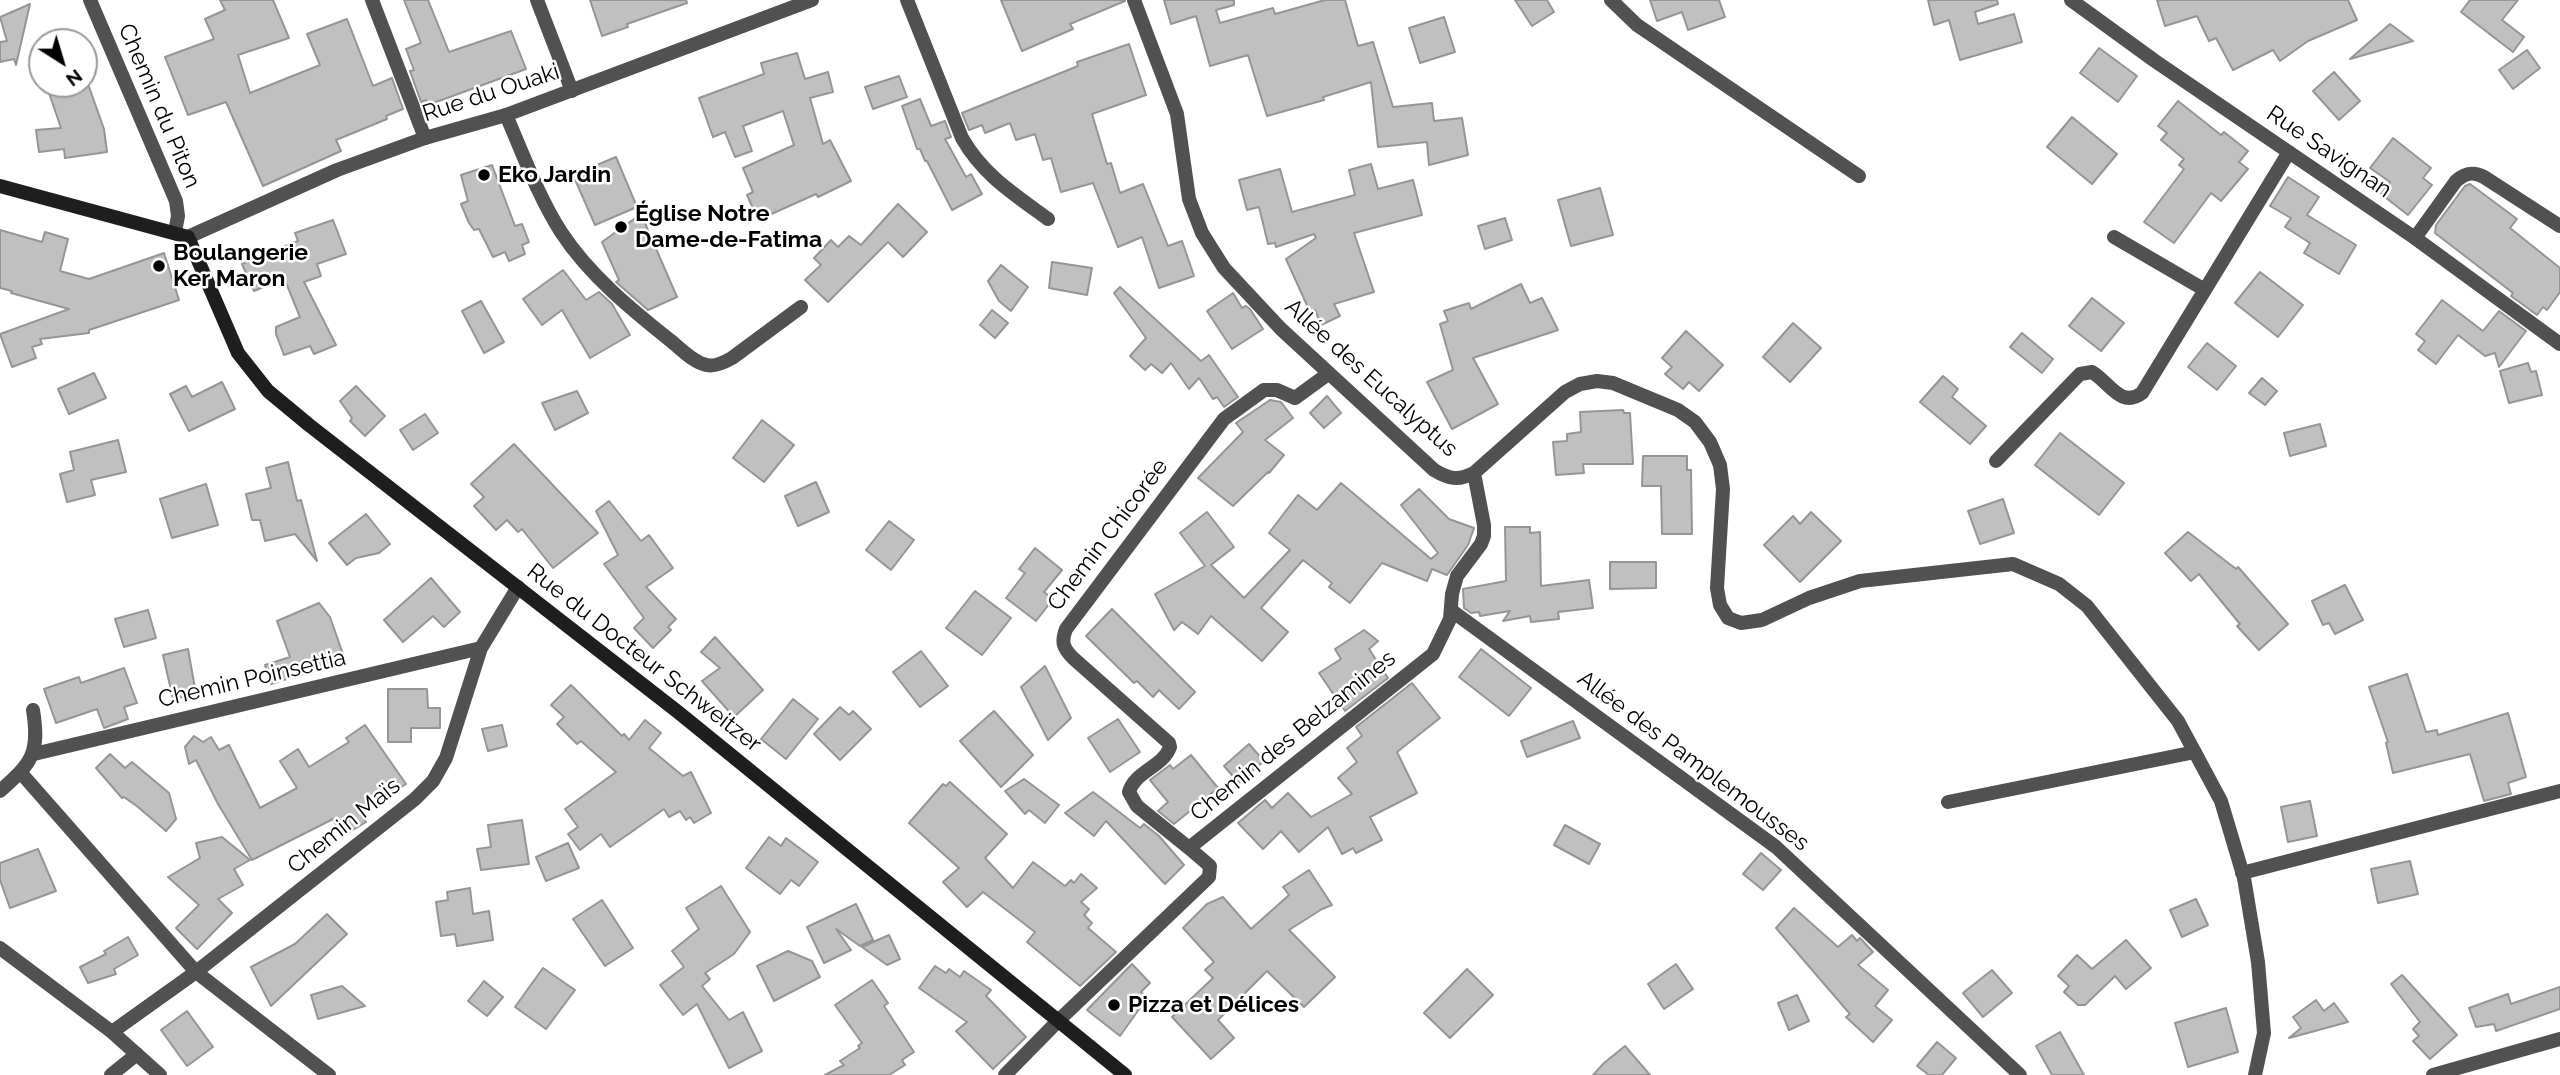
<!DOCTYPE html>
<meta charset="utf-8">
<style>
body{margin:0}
#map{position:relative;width:2560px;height:1075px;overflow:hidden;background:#fff;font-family:Raleway,sans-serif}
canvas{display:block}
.north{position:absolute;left:28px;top:28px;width:70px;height:70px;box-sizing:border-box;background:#fff;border:2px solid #999;border-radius:50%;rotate:143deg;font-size:19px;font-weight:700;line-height:28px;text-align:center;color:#000}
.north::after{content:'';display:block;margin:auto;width:24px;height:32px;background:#000;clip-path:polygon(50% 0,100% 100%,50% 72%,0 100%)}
</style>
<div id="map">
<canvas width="2560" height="1075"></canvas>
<div class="north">N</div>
</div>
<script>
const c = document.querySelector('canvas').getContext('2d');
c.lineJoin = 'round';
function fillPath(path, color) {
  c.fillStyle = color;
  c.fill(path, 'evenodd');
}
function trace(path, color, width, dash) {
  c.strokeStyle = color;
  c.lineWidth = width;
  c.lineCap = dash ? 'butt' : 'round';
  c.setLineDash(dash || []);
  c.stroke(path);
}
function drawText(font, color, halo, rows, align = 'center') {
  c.font = font + ' Raleway,sans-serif';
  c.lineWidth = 5;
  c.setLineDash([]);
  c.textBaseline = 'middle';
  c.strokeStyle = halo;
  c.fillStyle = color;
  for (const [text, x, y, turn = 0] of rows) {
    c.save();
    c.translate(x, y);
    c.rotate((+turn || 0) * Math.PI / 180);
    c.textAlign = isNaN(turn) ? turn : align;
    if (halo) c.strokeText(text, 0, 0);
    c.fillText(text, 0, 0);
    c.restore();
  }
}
const building = new Path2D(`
 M220,0H273L289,38L238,55L250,93L320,65L307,34L347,19L373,86L392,78L403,109L386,116L387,119L336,140L341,151L263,186L226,102L188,115L165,57L214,39L205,19L225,10Z
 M404,0H428L449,52L511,31L526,69L428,105L426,100L421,102L410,71L414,70L406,49L421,43Z
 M590,0H686L687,3L627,24L628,27L602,36Z
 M1001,0H1125V1L1070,24L1073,29L1022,51Z
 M1164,0H1234V5L1216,10L1220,23L1273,8L1275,14L1325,0H1345L1358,46L1373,42L1393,107L1432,103L1434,121L1462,118L1468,155L1429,165L1427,142L1378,147L1371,82L1323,97L1324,100L1267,116L1248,55L1210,66L1196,16L1171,24Z
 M1515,0H1547L1554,12L1532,26Z
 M1650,0H1719L1725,17L1688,30L1682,12L1657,21Z
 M1928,0H1997L1998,4L1975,12L1978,24L2014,14L2022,42L1960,60L1949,20L1934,25Z
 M2157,0H2348L2357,20L2308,41L2280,61L2273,50L2233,70L2216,38L2209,41L2197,16L2165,26Z
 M2470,0H2518L2502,20L2524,37L2513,52L2461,12Z
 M30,4L16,65L14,59L0,62V42L7,41L0,17Z
 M1444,17L1455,52L1420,63L1409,28Z
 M2390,24L2413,41L2350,59Z
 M1129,44L1146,95L1092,114L1107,164L1111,163L1120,193L1143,184L1168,246L1182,241L1194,276L1159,288L1142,237L1118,247L1093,183L1061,192L1051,158L1043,160L1035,134L1016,140L1010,123L985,133L982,125L969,130L962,113L1078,66L1077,62Z
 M2099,48L2137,76L2118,102L2080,73Z
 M2527,50L2540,68L2513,89L2499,70Z
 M797,53L805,79L828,72L833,92L810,98L823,144L830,140L851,181L818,197L816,194L758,220L747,195L753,192L743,168L794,145L783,111L743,126L752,151L735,157L725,132L713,137L699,98L764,74L761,63Z
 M2334,72L2360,101L2339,120L2313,91Z
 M899,76L907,97L873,109L865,87Z
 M66,84H88L104,129L107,152L65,158L64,149L39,152L36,130L61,128L48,90Z
 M920,99L931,126L945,121L951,137L945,139L966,177L971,174L982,194L952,210L927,161H925L920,149H917L902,106Z
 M2178,101L2221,135L2224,132L2248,151L2239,162L2248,169L2221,201L2211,193L2174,243L2144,222L2184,169L2179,165L2184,159L2161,140L2167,133L2158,126Z
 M2072,117L2117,154L2092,184L2047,147Z
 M2393,138L2431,168L2423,178L2432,185L2408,215L2381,194L2390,182L2370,168Z
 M616,157L637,207L595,225L573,175Z
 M1371,164L1378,189L1413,180L1422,215L1354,233L1374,292L1334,304L1340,316L1321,325L1315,310L1310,312L1286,259L1316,238L1314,234L1276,247L1275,243L1268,244L1259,207L1247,210L1239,180L1280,169L1292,212L1355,195L1349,170Z
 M492,165L515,226L522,224L529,242L522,245L525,254L509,261L505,252L493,257L479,229L474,230L469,223L461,204L468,201L461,175Z
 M2288,177L2319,197L2307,215L2356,245L2339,274L2304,253L2310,243L2285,227L2291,218L2270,206Z
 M2470,184L2517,219L2510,228L2560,268V292L2547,310L2543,307L2537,315L2511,296L2513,293L2435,233L2436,225L2465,186Z
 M1600,188L1613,235L1571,246L1558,200Z
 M898,204L927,232L903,257L888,242L828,302L805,280L821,265L814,258L831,240L838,247L849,236L861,245Z
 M641,214L677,297L648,310L616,282L619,280L602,242Z
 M1505,218L1512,240L1485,249L1478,226Z
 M333,220L346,254L317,264L321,276L304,282L336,345L314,354L310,346L284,355L276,334V327L300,317L284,278L254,291L242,264L298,241L295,233Z
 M0,230L42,242L45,232L68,239L60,271L89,279L164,253L179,300L89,330V333L40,339L42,344L32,347L36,358L12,367L0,334L69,309L11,293L12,291L0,288Z
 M1052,262L1092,268L1087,295L1049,288Z
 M1001,265L1028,287L1011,311L999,301L988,281Z
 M563,270L586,300L599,292L612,304L630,335L590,358L562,310L542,325L523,299Z
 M2260,272L2303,305L2278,337L2235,303Z
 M1521,284L1530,303L1542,298L1558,330L1473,358L1498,404L1452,429L1427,382L1453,370L1440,324L1448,321L1444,311L1469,303L1471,309Z
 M1120,287L1201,361L1209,355L1238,397L1224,407L1217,397L1213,399L1199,378L1189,389L1171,363L1162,373L1151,364L1145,370L1130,356L1146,338L1114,293Z
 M1233,293L1242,308L1246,306L1250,309L1263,329L1232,349L1207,311Z
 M2092,298L2124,323L2101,351L2069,326Z
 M2442,300L2483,331L2499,311L2526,331L2499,367L2495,353L2485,356L2458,335L2436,364L2418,350L2425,341L2416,334Z
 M481,301L504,342L484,353L462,311Z
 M992,310L1008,323L995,338L980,325Z
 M1793,323L1821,348L1790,382L1763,357Z
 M1686,331L1723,365L1699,391L1689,382L1683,389L1665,374L1672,367L1662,358Z
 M2022,333L2053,359L2042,373L2010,347Z
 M2207,343L2236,366L2217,390L2188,367Z
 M2528,363L2531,372L2536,371L2542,395L2509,403L2500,371Z
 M94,373L106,398L69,414L58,389Z
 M1943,376L1958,389L1952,397L1986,426L1970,444L1920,402Z
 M2262,378L2277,391L2265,405L2249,393Z
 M222,382L235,409L189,431L170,394L186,386L192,397Z
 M356,386L385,416L365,436L350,421L352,418L340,401Z
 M577,391L588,413L555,430L542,403Z
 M1327,396L1341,413L1324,428L1310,413Z
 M1270,400L1281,402L1293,418L1265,440L1284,455L1269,473L1268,472L1233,506L1198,478L1243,432L1236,423Z
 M1623,410L1624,413H1630L1633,464H1583L1584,473L1556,475L1553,442L1567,441V434L1581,432L1580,412Z
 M425,414L438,433L413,450L400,430Z
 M762,420L794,445L764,482L733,458Z
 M2320,424L2326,446L2290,456L2284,433Z
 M2060,433L2124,483L2099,515L2035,465Z
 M118,440L126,472L91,480L95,495L67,502L60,474L74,470L70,452Z
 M514,444L598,533L553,568L522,529L518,532L507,520L496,530L474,506L484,497L471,484Z
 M1643,456H1687V470H1691L1692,534H1662L1661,486H1642Z
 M288,462L297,501L301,500L317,561L295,534L265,541L260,520H252L246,494L271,488L266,468Z
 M816,482L829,512L798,526L785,496Z
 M1341,483L1431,559L1438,553L1401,505L1419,489L1449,519L1474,528L1468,545L1447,575L1432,569L1427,581L1382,563L1350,603L1329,587L1332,583L1303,560L1261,608L1288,632L1262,661L1211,616L1198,634L1182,622L1174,630L1155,594L1205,566L1180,533L1207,512L1234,547L1211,565L1244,598L1290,550L1269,533L1298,495L1317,510Z
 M206,484L218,525L172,538L160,499Z
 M2003,499L2014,533L1980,544L1968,511Z
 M609,501L641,541L649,535L673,568L646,587L676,619L668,627L671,630L653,648L634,628L644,618L604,564L618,555L596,511Z
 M1811,512L1841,541L1800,582L1764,545L1793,516L1800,524Z
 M366,514L390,544L379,553L356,558L347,565L329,543Z
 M889,521L914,540L891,570L866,550Z
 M1505,527H1530V533L1540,532L1541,586L1589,580L1593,608L1558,612L1559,619L1531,622L1530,616L1503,621L1510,611L1480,616L1479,612L1471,613L1464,608L1463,589L1506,581Z
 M2188,532L2236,569L2238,567L2288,624L2259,650L2237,626L2240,624L2199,574L2191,581L2165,553Z
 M1035,548L1062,570L1044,592L1053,599L1036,621L1006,598L1025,573L1019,569Z
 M1610,562H1656V588L1610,589Z
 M431,578L460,612L444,627L433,616L403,642L384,620Z
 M2345,585L2363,620L2335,634L2329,623L2323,625L2312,601Z
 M975,591L1011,618L982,655L946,628Z
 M319,603L330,617L345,660L271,684L265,665L290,657L277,621Z
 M1112,609L1195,692L1179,709L1159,690L1153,697L1137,681L1134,683L1086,636Z
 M148,610L156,638L124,647L115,619Z
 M1364,630L1378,641L1369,649L1388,678L1345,711L1319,673L1341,659L1335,649Z
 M715,637L763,690L734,717L702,681L720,668L701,652Z
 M188,649L196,694L173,699L163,655Z
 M1481,649L1531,688L1509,716L1459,677Z
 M921,651L948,686L920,707L893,672Z
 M1045,666L1071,718L1048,740L1021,687Z
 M124,668L137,703L124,707L128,719L104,728L97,709L56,723L44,689L79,677L81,683Z
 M2407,674L2426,732L2437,730L2438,735L2508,713L2526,777L2508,783L2511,794L2484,801L2470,754L2393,773L2386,743L2388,742L2369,687Z
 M1412,683L1440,718L1397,752L1417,793L1370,817L1382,840L1356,853L1353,848L1342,854L1328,827L1299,852L1281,831L1263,849L1238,823L1265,800L1272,808L1288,793L1311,817L1352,794L1338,778L1357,762L1347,748L1362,736L1356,727Z
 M571,685L622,736L624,734L629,740L645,720L661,733L649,748L683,776L691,772L711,813L694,823L690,817L686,820L680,811L669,817L664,809L610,847L601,834L580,850L568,834L578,827L565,809L616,772L581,741L577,744L557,724L564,717L551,705Z
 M388,689H427L428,708H440V728H411V742H388Z
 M793,699L818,719L786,759L761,739Z
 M840,707L849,715L853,711L871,729L840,760L814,734Z
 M994,711L1033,755L1001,787L960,741Z
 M1118,719L1140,752L1110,772L1088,738Z
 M1573,721L1580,738L1527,757L1521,741Z
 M365,725L406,784L361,814L366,822L343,836L333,819L252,860L218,804L196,760L189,764L185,747L194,736L203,742L211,737L219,750L229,745L260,808L297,788L280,761L298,749L309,767L349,742L346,738Z
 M502,725L507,746L488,751L482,729Z
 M1249,744L1264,761L1239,783L1224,766Z
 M110,754L125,768L132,762L169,793L176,819L166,831L138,807L124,797L122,798L96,768Z
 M1191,755L1218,788L1174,824L1158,811L1168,802L1150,780L1170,765L1173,769Z
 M1024,779L1059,805L1045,823L1029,810L1025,814L1005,791Z
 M950,782L1007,834L985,858L1013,888L1033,862L1065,886L1071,880L1074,883L1081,874L1097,888L1081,902L1089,909L1084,915L1092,923L1088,928L1116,952L1080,986L1027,942L1035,932L983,892L967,907L943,882L959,868L909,823L943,784L946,786Z
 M1093,792L1140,828L1144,824L1159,836L1184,865L1165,884L1106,821L1094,836L1065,813Z
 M2310,801L2317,836L2288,842L2281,807Z
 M522,820L529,864L481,870L477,849L491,847L488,825Z
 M1565,825L1600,844L1589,864L1554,845Z
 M222,837L250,860L234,869L243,885L218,899L232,913L197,949L176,928L199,905L168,877L200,858L196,843Z
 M769,837L781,846L786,838L818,862L799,886L791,880L780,894L746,868Z
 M568,843L579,868L546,881L536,857Z
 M38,849L56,891L10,908L0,880V863Z
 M1761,853L1781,870L1763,890L1743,874Z
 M2410,861L2418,894L2378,903L2371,869Z
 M1309,870L1332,905L1322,909L1289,930L1335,977L1304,1007L1267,971L1218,1020L1234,1038L1211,1059L1172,1017L1213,978L1205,970L1214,962L1183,928L1207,904L1223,897L1251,929L1289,895L1283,887Z
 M721,886L750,932L734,954L705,973L710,979L702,986L729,1020L743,1012L762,1051L729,1068L697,1004L683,1015L660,985L684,967L672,951L699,929L686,908Z
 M470,888L473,914L489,911L493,940L457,946L455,934L441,936L436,902L448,900L447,892Z
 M2196,899L2208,925L2182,937L2170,910Z
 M602,900L633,948L605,966L573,919Z
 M856,904L873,940L860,946L836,929L851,950L824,963L807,927Z
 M1794,908L1838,947L1852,935L1857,941L1860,938L1873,952L1858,965L1888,990L1875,1006L1892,1020L1873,1042L1846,1017L1850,1014L1776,928Z
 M327,914L347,934L271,1006L251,967L295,944Z
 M889,935L900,959L887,965L862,947Z
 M128,937L138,955L114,969L116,974L88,983L80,967L106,954L104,951Z
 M2126,940L2151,968L2126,989L2115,976L2085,1005H2078L2064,992L2069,986L2058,976L2077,955L2092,969Z
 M788,951L812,961L820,977L774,1001L757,966Z
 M1132,964L1150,983L1141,992L1147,998L1120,1036L1087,1010Z
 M1676,964L1693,989L1664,1009L1648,984Z
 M935,966L946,973L949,969L960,977L964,971L991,990L986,996L1026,1037L993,1069L956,1031L967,1022L919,988Z
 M543,968L575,990L546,1029L515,1007Z
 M1467,969L1493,995L1450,1038L1424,1013Z
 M1992,970L2012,993L1983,1017L1963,993Z
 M2402,975L2457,1035L2430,1059L2413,1041L2419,1036L2413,1029L2420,1022L2391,984Z
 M872,980L888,1003L884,1006L914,1052L902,1060L905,1065L889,1075H825L844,1065L840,1061L860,1048L858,1046L862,1043L835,1005Z
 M484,981L503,997L487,1016L468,1001Z
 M342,986L365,1006L318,1019L311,995Z
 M2560,987V1009L2496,1031L2494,1024L2476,1027L2469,1008L2508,994L2511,1004Z
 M1797,995L1809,1021L1789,1030L1778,1003Z
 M2316,1000L2324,1011L2334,1003L2348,1022L2289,1038L2301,1028L2293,1017Z
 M2226,1008L2238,1052L2188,1067L2175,1023Z
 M187,1011L213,1047L187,1066L161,1030Z
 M2060,1032L2084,1075H2052L2036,1046Z
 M1937,1042L1956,1058L1942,1075H1929L1917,1066Z
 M1625,1046L1650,1075H1593L1604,1063Z`);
fillPath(building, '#c0c0c0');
trace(building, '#959595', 2);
trace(new Path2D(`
 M90,0L176,201L178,216L175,232
 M372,0L425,138
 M537,0L572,91
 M907,0L962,138C983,175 1014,194 1048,219
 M1134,0L1177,114L1189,199L1202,233L1224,268L1281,329L1434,470C1449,479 1458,481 1474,473L1565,392L1580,384L1597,381L1613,383L1678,410L1695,422L1710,442L1720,465L1723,489L1717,588L1720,605L1728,618L1741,623L1762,620L1809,598L1860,581L2013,564L2059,584L2087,606L2178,721L2221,801L2244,878L2258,962L2264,1033L2255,1075
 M1611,0L1637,25L1859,176
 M2071,0L2155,61L2415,238L2560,344
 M506,115C523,154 538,196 561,232C589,275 632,310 671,341C681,349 694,363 707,365C715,367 725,362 732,358L801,307
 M2114,237L2205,290
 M2415,238L2456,181C2465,173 2473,171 2484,177L2560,226
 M1996,461L2080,374L2092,372C2109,382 2121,409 2142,393L2289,152
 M1452,611L1776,847L2020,1075
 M34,754L481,648
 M21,773L196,972L329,1075
 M0,791C32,763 40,753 33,710
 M1948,802L2195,752
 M1189,848L1137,806L1129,792C1135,771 1163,767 1170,747L1169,743L1073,658C1063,648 1061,642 1066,629L1224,419L1264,390H1277L1295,398L1328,374
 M2242,873L2560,791
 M0,948L112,1032L160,1075
 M112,1032L196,972L415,799L433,781L446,758L481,648L518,587
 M111,1075L137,1054
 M1005,1075L1058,1021L1209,877L1210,866L1189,848L1433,654L1450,619L1452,594L1457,576L1481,544L1484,536V525L1474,473
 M2433,1075L2560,1039`), '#515151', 14);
trace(new Path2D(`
 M188,237L337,170L425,138L506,115L812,0`), '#515151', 14);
trace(new Path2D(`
 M0,186L188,237L238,353L268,391L309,425L678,712L1125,1075`), '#1e1e1e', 14);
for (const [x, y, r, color] of [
 [484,175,7,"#000"],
 [621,227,7,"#000"],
 [159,266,7,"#000"],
 [1114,1005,7,"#000"]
]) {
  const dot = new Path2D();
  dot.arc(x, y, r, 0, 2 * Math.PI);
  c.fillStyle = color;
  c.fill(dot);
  trace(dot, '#fff', 2.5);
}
drawText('23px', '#000', '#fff', [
 ["Rue du Ouaki",491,93,-18],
 ["Chemin du Piton",159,106,67],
 ["Rue Savignan",2329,152,34],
 ["Allée des Eucalyptus",1371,378,42],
 ["Chemin Chicorée",1108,535,-53],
 ["Rue du Docteur Schweitzer",644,658,38],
 ["Chemin Poinsettia",252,679,-13],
 ["Chemin des Belzamines",1293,736,-39],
 ["Allée des Pamplemousses",1693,761,37],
 ["Chemin Maïs",344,826,-39]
]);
drawText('bold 23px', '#000', '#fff', [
 ["Eko Jardin",498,175],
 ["Église Notre",635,214],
 ["Dame-de-Fatima",635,240],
 ["Boulangerie",173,253],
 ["Ker Maron",173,279],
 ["Pizza et Délices",1128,1005]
], 'left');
</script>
